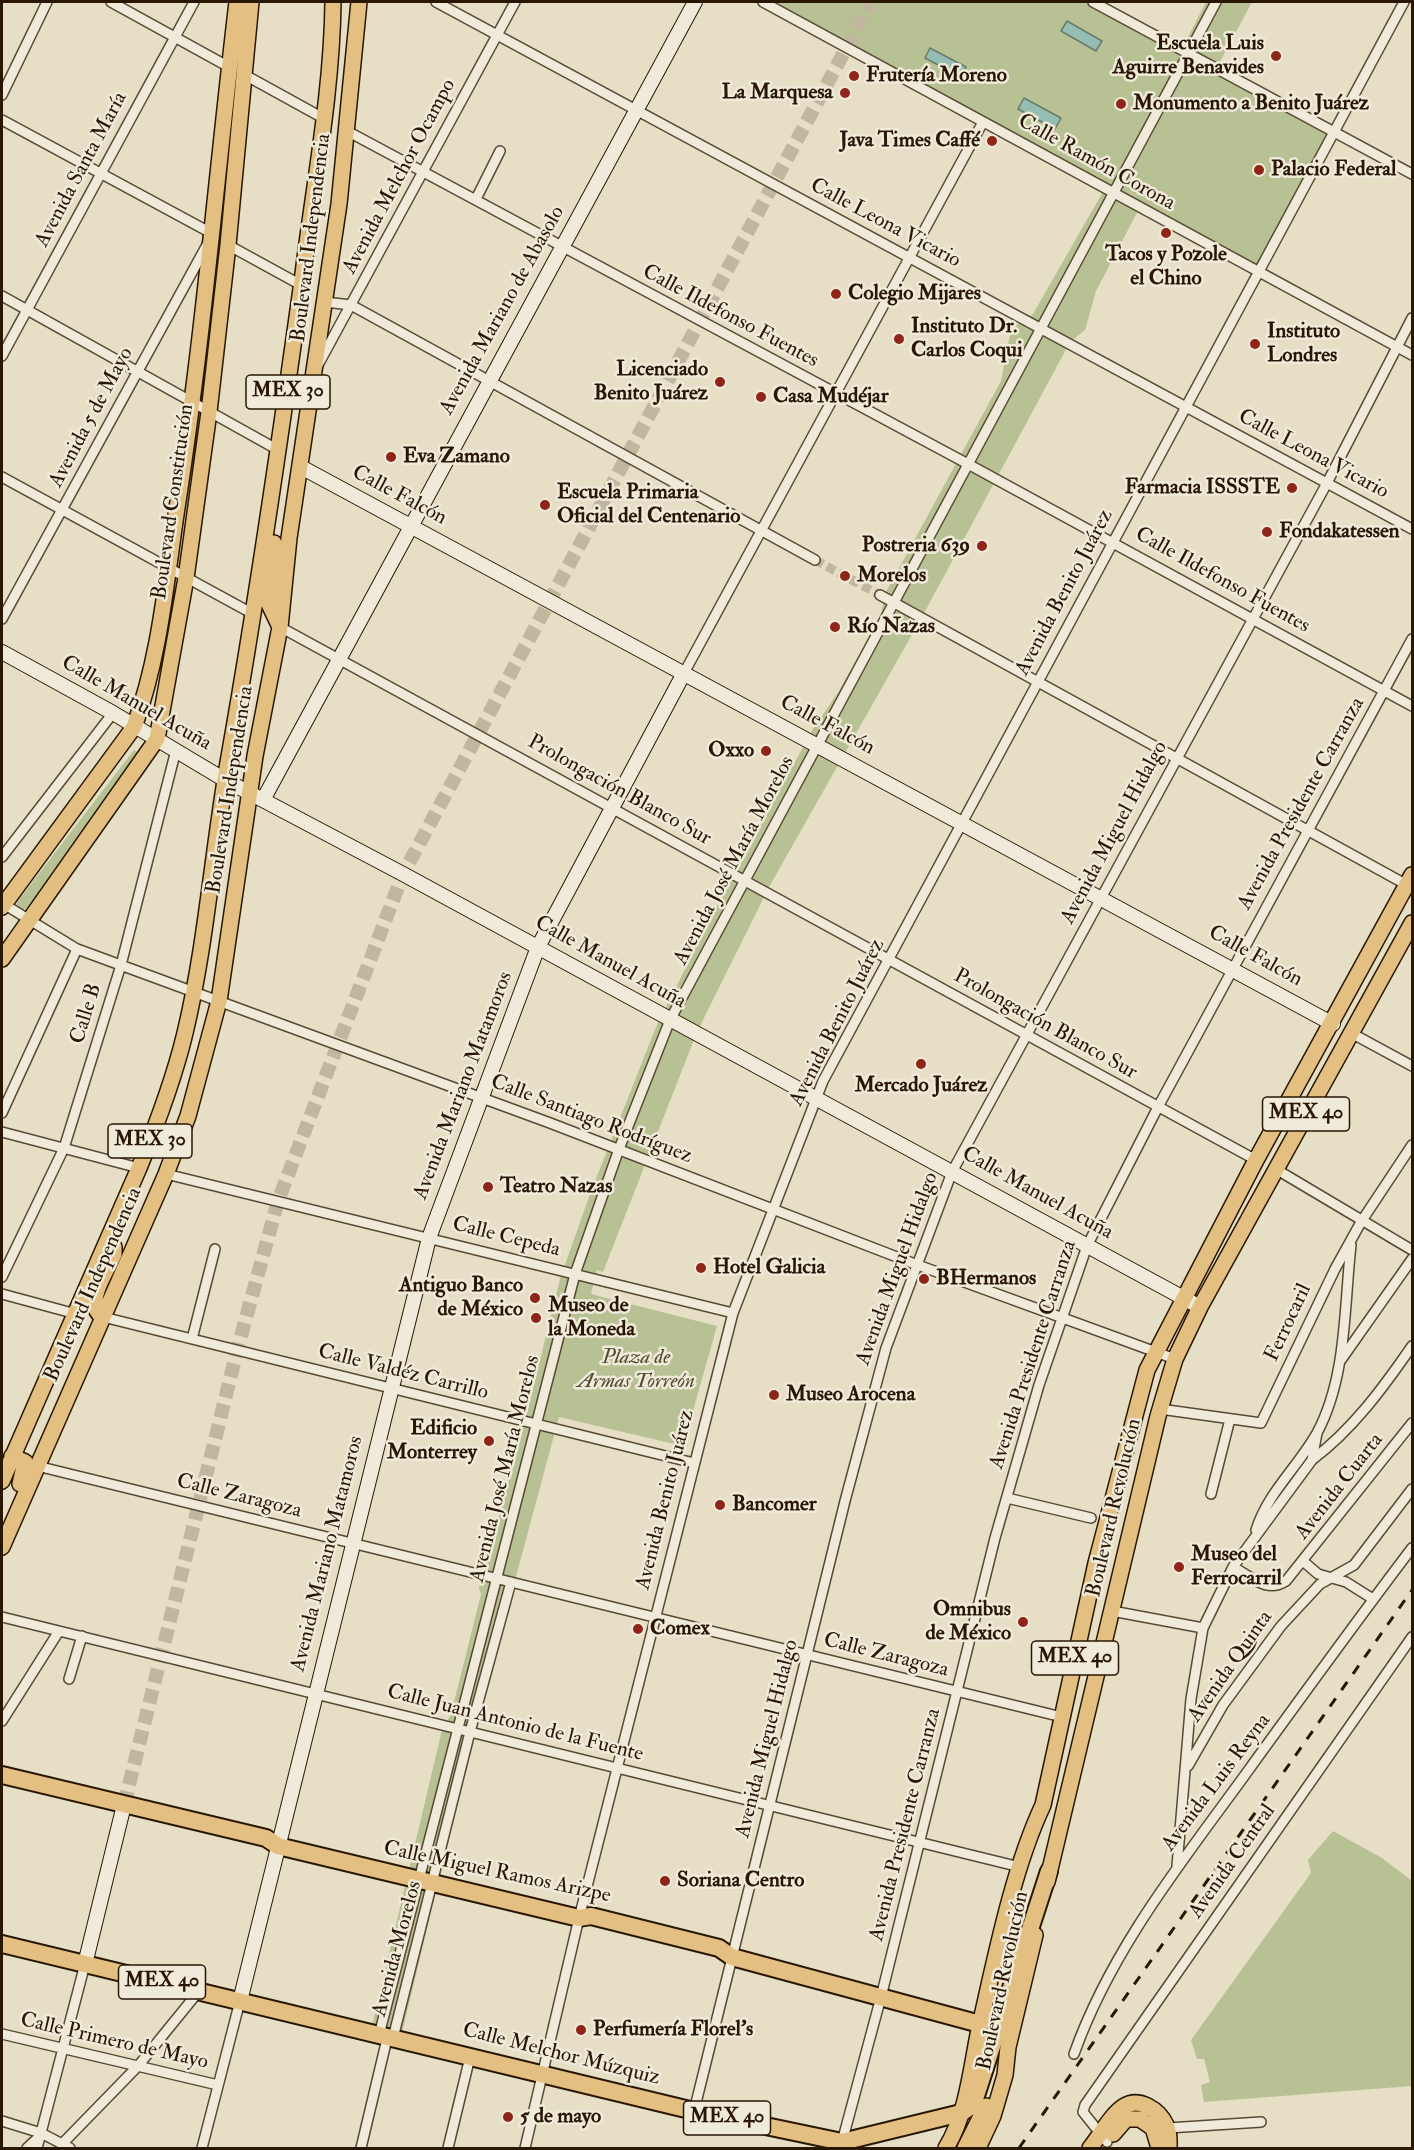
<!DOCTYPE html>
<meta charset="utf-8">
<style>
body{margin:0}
#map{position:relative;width:1414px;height:2150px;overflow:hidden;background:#e6dfc5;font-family:"IM FELL Double Pica",serif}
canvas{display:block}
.frame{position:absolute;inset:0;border:3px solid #291703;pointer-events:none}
</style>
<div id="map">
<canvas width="1414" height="2150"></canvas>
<div class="frame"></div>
</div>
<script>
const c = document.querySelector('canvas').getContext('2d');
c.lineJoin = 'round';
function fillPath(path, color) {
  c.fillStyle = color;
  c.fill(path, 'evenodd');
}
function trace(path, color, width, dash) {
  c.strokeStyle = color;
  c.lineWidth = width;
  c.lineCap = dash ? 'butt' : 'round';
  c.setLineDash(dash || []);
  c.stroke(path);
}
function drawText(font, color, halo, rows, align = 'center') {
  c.font = font + ' "IM FELL Double Pica",serif';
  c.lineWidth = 5;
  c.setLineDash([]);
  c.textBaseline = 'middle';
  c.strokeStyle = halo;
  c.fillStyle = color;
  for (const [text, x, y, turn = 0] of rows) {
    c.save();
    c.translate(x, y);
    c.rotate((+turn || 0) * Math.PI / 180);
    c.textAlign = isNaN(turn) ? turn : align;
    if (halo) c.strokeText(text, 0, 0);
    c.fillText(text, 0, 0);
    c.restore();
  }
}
fillPath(new Path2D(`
 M763,2H1095L1183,47L1206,2H1252L1216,69L1330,132L1257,270L1140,207L1096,291L1085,330L1070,342L922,617L769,887L697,1032L603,1272L597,1270L591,1294L717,1326L683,1446L559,1417L476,1725L401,2037L371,2030L442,1730L451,1714L481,1594L479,1588L523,1429L560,1279L590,1194L656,1027L727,886L813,729L839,691L880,617L886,592L1001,381L1011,329L1033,314L1104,190Z
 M134,750L139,753L121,786L27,908L22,910L16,906L17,902Z
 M1333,1831L1382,1858L1412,1881V2086L1204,2102L1201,2085L1210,2082L1204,2059H1197L1191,2040L1311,1873L1308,1860Z`), '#b7c193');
const water = new Path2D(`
 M1067,21L1102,41L1096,51L1061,31Z
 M930,48L966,67L961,77L925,58Z
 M1024,98L1061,118L1055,129L1018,109Z`);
fillPath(water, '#96bdb3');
trace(water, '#6a7b6d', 1.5);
trace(new Path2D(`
 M815,560L880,595`), '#c0b79e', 9, [9, 4.5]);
trace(new Path2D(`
 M124,1805L237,1351L278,1201L403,874L871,2`), '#c0b79e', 14, [14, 7]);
const street = new Path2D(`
 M111,2L229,67
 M436,2L1412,529
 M763,2L1412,355
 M1093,2L1412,174
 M245,75L323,118
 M2,95L47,2
 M2,120L213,234L2,619
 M347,131L968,464L1412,706
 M476,199L500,151
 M228,245L301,285
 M2,296L280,451
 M325,302L351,305L815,560
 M2,356L194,2
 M318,365L515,2
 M2,477L255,615
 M880,595L1407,885
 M280,627L1256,1160
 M684,673L983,122
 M2,857L113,713
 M2,903L77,949L550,1123L915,1264L1175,1359
 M1353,1034L1412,1066
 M2,1113L77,949
 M2,1132L139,1168
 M1274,1168L1412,1250
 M166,1174L733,1313
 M2,1277L64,1148L121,965L176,750
 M2,1294L76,1314
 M103,1317L694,1463
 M192,1339L215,1249
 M1341,1360L1412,1259
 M1160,1409L1261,1423L1335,1269L1361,1222L1412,1145
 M1312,1460C1353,1429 1383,1388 1412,1346
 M37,1466L1062,1717
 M1211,1494L1230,1419
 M1007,1498L1091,1518
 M1256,1530C1268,1492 1298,1467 1317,1433C1347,1377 1344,1307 1351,1245
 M1304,1562L1318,1574L1346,1582L1373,1599
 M1233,1567C1251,1576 1266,1594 1286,1581L1412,1423
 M1112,1611L1203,1628
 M2,1617L1020,1867
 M69,1679L82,1636
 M2,1721L59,1631
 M1188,1766L1223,1705L1281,1626L1320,1584L1354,1565L1412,1489
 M1177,1866L1191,1699L1203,1628L1233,1567L1312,1460L1317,1433
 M2,2034L218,2085
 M382,2038L379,2035L575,1274L619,1149L670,1020L1216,2
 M1074,2054C1111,1950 1181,1863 1245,1775C1300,1699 1355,1623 1412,1548
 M694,2111L845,1501L886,1348L952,1172L1327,483L1412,318
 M2,2121L41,2133L70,2148
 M1168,2128L1261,2122
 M842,2142L881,1997L995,1538L1039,1385L1087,1246L1158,1107L1412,639
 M1107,2142L1083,2112L1085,2105L1412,1637
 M27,2148L40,2136
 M37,2148L85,1964
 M62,2148V2144L138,2066L199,1991
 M202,2148L240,2001
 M361,2148L386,2043L393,2038L470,1732L511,1582
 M448,2148L470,2057
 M525,2148L579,1918L733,1313L823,1081L1404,2`);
const secondary = new Path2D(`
 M301,467L1333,1024
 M2,652L113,713L225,780L403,874L1200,1307
 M263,800L695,2
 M85,1964L124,1805
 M240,2001L429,1238L538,947L684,673`);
const primary = new Path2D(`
 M274,543L269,604L280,627
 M2,907L134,727C160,657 166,581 177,508C203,340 217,171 237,2
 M2,959L157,739L186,578L209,412L228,245L251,2
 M103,1317C82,1304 108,1270 114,1254V1247L108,1239
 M12,1456L25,1462L20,1484
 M2,1481L139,1168C157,1124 174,1079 185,1033C207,941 213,844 230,751C258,592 281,434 303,274C314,184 332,92 333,2
 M2,1547L166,1174L188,1116L219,1001L255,756L280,627L289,538L339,204L359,2
 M1047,1882L1158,1416L1175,1359L1200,1307L1412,923
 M1113,2134L1126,2119H1140L1153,2128L1159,2148
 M946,2148C968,2112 971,2066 980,2025C996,1955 1013,1869 1043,1805L1096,1563L1147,1370L1256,1160L1412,875
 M965,2148L986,2106
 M978,2148L993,2116L1005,2075L1008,2047L1035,1935
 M1090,2148C1100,2136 1110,2116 1123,2107C1139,2096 1159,2110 1166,2125C1170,2132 1169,2141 1169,2148`);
const highway = new Path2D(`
 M2,1775L266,1838L278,1846L579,1918L591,1916L719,1948L732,1957L980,2024
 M2,1944L694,2111L842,2142L961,2113L973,2105L1049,1871`);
trace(street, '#584934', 12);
trace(secondary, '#291703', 16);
trace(primary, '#291703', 18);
trace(highway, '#291703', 20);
trace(street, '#efead9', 9);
trace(secondary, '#efead9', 14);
trace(primary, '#e3c082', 15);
trace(highway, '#e3c082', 16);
trace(new Path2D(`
 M1019,2148L1412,1590`), '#291703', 3, [10, 10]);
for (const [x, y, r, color] of [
 [1276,56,6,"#8f2418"],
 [854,76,6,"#8f2418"],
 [845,93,6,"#8f2418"],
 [1121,104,6,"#8f2418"],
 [992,141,6,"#8f2418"],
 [1259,170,6,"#8f2418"],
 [1166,233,6,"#8f2418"],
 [836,294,6,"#8f2418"],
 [899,339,6,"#8f2418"],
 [1255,344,6,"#8f2418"],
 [720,382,6,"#8f2418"],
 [761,397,6,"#8f2418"],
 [391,457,6,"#8f2418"],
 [1292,488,6,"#8f2418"],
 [545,505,6,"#8f2418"],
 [1267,532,6,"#8f2418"],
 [982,546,6,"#8f2418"],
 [845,576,6,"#8f2418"],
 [835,627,6,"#8f2418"],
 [766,751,6,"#8f2418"],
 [921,1064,6,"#8f2418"],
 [488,1187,6,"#8f2418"],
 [701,1268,6,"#8f2418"],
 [924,1279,6,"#8f2418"],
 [535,1298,6,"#8f2418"],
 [536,1318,6,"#8f2418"],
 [774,1395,6,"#8f2418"],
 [489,1441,6,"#8f2418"],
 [720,1505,6,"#8f2418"],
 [1179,1567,6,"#8f2418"],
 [1023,1622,6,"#8f2418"],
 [638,1629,6,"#8f2418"],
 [665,1881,6,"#8f2418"],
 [581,2030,6,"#8f2418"],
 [508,2117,6,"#8f2418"]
]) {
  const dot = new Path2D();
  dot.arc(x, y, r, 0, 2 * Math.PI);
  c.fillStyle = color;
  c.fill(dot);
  trace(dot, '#efead9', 2);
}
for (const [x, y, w] of [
 [288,392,84],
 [1306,1114,87],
 [150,1141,84],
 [1075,1658,87],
 [162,1982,87],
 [727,2118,87]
]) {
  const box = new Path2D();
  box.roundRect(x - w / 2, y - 17, w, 34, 4.5);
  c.fillStyle = '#efead9';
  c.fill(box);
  trace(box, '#291703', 1.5);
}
drawText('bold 20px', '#291703', null, [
 ["MEX 30",288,392],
 ["MEX 40",1306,1114],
 ["MEX 30",150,1141],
 ["MEX 40",1075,1658],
 ["MEX 40",162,1982],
 ["MEX 40",727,2118]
]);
drawText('bold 21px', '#291703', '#efead9', [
 ["Escuela Luis",1264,44,"right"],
 ["Aguirre Benavides",1264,68,"right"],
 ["Frutería Moreno",866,76],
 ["La Marquesa",833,93,"right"],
 ["Monumento a Benito Juárez",1133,104],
 ["Java Times Caffé",980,141,"right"],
 ["Palacio Federal",1271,170],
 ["Tacos y Pozole",1166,255,"center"],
 ["el Chino",1166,279,"center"],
 ["Colegio Mijares",848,294],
 ["Instituto Dr.",911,327],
 ["Carlos Coqui",911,351],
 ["Instituto",1267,332],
 ["Londres",1267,356],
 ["Licenciado",708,370,"right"],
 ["Benito Juárez",708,394,"right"],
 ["Casa Mudéjar",773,397],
 ["Eva Zamano",403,457],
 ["Farmacia ISSSTE",1280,488,"right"],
 ["Escuela Primaria",557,493],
 ["Oficial del Centenario",557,517],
 ["Fondakatessen",1279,532],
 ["Postreria 639",970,546,"right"],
 ["Morelos",857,576],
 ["Río Nazas",847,627],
 ["Oxxo",754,751,"right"],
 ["Mercado Juárez",921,1086,"center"],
 ["Teatro Nazas",500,1187],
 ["Hotel Galicia",713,1268],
 ["BHermanos",936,1279],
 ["Antiguo Banco",523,1286,"right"],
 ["de México",523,1310,"right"],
 ["Museo de",548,1306],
 ["la Moneda",548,1330],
 ["Museo Arocena",786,1395],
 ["Edificio",477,1429,"right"],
 ["Monterrey",477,1453,"right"],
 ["Bancomer",732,1505],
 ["Museo del",1191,1555],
 ["Ferrocarril",1191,1579],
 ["Omnibus",1011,1610,"right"],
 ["de México",1011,1634,"right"],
 ["Comex",650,1629],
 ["Soriana Centro",677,1881],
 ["Perfumería Florel's",593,2030],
 ["5 de mayo",520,2117]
], 'left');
drawText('21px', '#291703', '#efead9', [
 ["Calle Ramón Corona",1096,163,29],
 ["Avenida Santa María",82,170,-62],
 ["Avenida Melchor Ocampo",400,177,-62],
 ["Calle Leona Vicario",885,224,28],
 ["Boulevard Independencia",312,238,-83],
 ["Avenida Mariano de Abasolo",503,311,-61],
 ["Calle Ildefonso Fuentes",730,317,28],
 ["Avenida 5 de Mayo",92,418,-62],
 ["Calle Leona Vicario",1313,455,28],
 ["Calle Falcón",399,496,28],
 ["Boulevard Constitución",174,502,-82],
 ["Calle Ildefonso Fuentes",1222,581,29],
 ["Avenida Benito Juárez",1065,593,-62],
 ["Calle Manuel Acuña",136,704,30],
 ["Calle Falcón",827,726,28],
 ["Boulevard Independencia",231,790,-81],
 ["Prolongación Blanco Sur",619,791,29],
 ["Avenida Presidente Carranza",1302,804,-61],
 ["Avenida Miguel Hidalgo",1115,833,-62],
 ["Avenida José María Morelos",735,861,-62],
 ["Calle Falcón",1255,957,29],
 ["Calle Manuel Acuña",610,963,29],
 ["Calle B",87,1014,-73],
 ["Avenida Benito Juárez",838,1023,-63],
 ["Prolongación Blanco Sur",1045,1025,29],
 ["Avenida Mariano Matamoros",464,1086,-69],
 ["Calle Santiago Rodríguez",591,1120,21],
 ["Calle Manuel Acuña",1037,1194,29],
 ["Calle Cepeda",506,1238,14],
 ["Avenida Miguel Hidalgo",898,1269,-70],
 ["Boulevard Independencia",94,1285,-66],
 ["Ferrocaril",1289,1323,-65],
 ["Avenida Presidente Carranza",1034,1355,-72],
 ["Calle Valdéz Carrillo",403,1373,14],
 ["Avenida José María Morelos",506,1469,-76],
 ["Avenida Cuarta",1340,1487,-52],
 ["Calle Zaragoza",239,1497,14],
 ["Avenida Benito Juárez",666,1500,-76],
 ["Boulevard Revolución",1115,1508,-77],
 ["Avenida Mariano Matamoros",328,1554,-76],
 ["Calle Zaragoza",886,1656,14],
 ["Avenida Quinta",1231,1667,-55],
 ["Calle Juan Antonio de la Fuente",515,1724,14],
 ["Avenida Miguel Hidalgo",768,1739,-76],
 ["Avenida Luis Reyna",1217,1783,-53],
 ["Avenida Presidente Carranza",906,1825,-76],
 ["Avenida Central",1233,1862,-55],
 ["Calle Miguel Ramos Arizpe",497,1873,12],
 ["Avenida Morelos",398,1949,-75],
 ["Boulevard Revolución",1004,1981,-78],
 ["Calle Primero de Mayo",114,2042,13],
 ["Calle Melchor Múzquiz",561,2055,14]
]);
drawText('italic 21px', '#544a2e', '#efead9', [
 ["Plaza de",636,1358],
 ["Armas Torreón",636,1382]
]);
</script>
